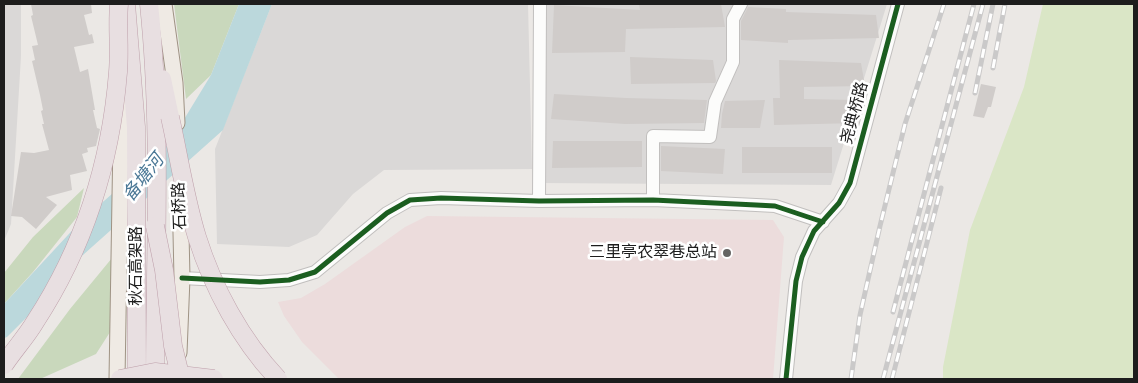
<!DOCTYPE html>
<meta charset="utf-8">
<style>
body{margin:0}
#map{position:relative;width:1138px;height:383px;overflow:hidden;background:#ebe8e5;font-family:"Archivo Narrow",sans-serif}
canvas{display:block}
.frame{position:absolute;inset:0;border:5px solid #1d1d1d;pointer-events:none}
</style>
<div id="map">
<canvas width="1138" height="383"></canvas>
<div class="frame"></div>
</div>
<script>
const c = document.querySelector('canvas').getContext('2d');
c.lineJoin = 'round';
function fillPath(path, color) {
  c.fillStyle = color;
  c.fill(path, 'evenodd');
}
function trace(path, color, width, dash) {
  c.strokeStyle = color;
  c.lineWidth = width;
  c.lineCap = dash ? 'butt' : 'round';
  c.setLineDash(dash || []);
  c.stroke(path);
}
function drawText(font, color, halo, rows, align = 'center') {
  c.font = font + ' "Archivo Narrow","Noto Sans SC",sans-serif';
  c.lineWidth = 5;
  c.setLineDash([]);
  c.textBaseline = 'middle';
  c.strokeStyle = halo;
  c.fillStyle = color;
  for (const [text, x, y, turn = 0] of rows) {
    c.save();
    c.translate(x, y);
    c.rotate((+turn || 0) * Math.PI / 180);
    c.textAlign = isNaN(turn) ? turn : align;
    if (halo) c.strokeText(text, 0, 0);
    c.fillText(text, 0, 0);
    c.restore();
  }
}
fillPath(new Path2D(`
 M4,4H21V56L11,224L4,241Z
 M272,4H528L532,169L384,170L353,194L317,235L289,247L217,244L215,149Z
 M540,4H887L831,185L541,183Z`), '#dad8d7');
fillPath(new Path2D(`
 M427,216L773,220L784,237L773,379H339L302,342L284,316L278,302L301,298L325,284L405,227Z`), '#ecdcdc');
fillPath(new Path2D(`
 M1043,4H1134V379H943V367L970,230L1024,87Z`), '#dae6c6');
fillPath(new Path2D(`
 M174,4H239L211,75L186,99Z
 M84,188L77,217L33,272L4,304V273L33,237Z
 M112,258V329L96,354L40,379H18L70,309Z`), '#c9d8bc');
fillPath(new Path2D(`
 M239,4H272L223,130L74,263L4,333V304L80,222L169,144L211,75Z`), '#bbd8dc');
trace(new Path2D(`
 M4,333L49,288`), '#bbd8dc', 10);
fillPath(new Path2D(`
 M31,4H91L92,13L84,15L89,35L92,34L94,43L74,47L80,72L88,69L95,110H93L97,128L100,129L96,146L87,148L88,152L82,154L87,171L70,175L72,190L46,197L57,205L36,229L22,217L11,216L21,152L34,153L49,150L42,124H44L41,111L43,110L40,95L32,61L35,60L32,46L38,45L31,16L33,15Z
 M639,4H721L725,27L626,29L625,52L552,53L554,5L640,10Z
 M748,7L786,9V12L876,15L879,38L788,40V43L741,40V21Z
 M630,57L713,60L716,81L715,83L631,84Z
 M779,60L861,63L865,86L804,87V99L855,100L858,123L774,125L773,98H780Z
 M981,84L996,87L991,107H988L984,118L973,116Z
 M554,94L626,98L707,100L704,123L625,124L551,119Z
 M765,100L760,128H721L722,114L725,101Z
 M553,141H642V167L552,168Z
 M661,146L725,149L723,174L661,171Z
 M742,147H832V173H742Z`), '#d0ccca');
const minor = new Path2D(`
 M653,200V136L710,137L715,102L733,62V19L741,4
 M539,201L540,4
 M182,278L260,282L289,280L315,272L387,213L410,200L441,198L539,201L653,200L756,205L775,206L823,222
 M786,379L796,281L802,257L814,231L839,203L850,183L898,4`);
const major = new Path2D(`
 M164,4L175,83L177,123
 M179,353L182,278L180,188
 M117,379L121,137L119,103`);
const highway = new Path2D(`
 M126,4L136,127L137,379
 M149,4C162,128 155,255 155,379
 M162,79L170,117`);
trace(minor, '#c1bfbe', 14);
trace(major, '#9f9384', 17);
trace(highway, '#be9faa', 19);
trace(minor, '#fcfcfb', 12);
trace(major, '#efeae4', 15);
trace(highway, '#e8dfe1', 18);
const rail = new Path2D(`
 M993,68L1005,4
 M975,93L993,4
 M893,312L974,4
 M851,379L860,315L880,226L905,124L944,4
 M883,379L983,4
 M892,379L941,188`);
trace(rail, '#cac9c9', 5);
trace(rail, '#fff', 3, [9]);
const highwayBridge = new Path2D(`
 M170,117C179,157 185,198 197,237C213,288 241,340 278,379
 M155,226L164,270L173,346L181,379
 M4,365C14,350 26,337 35,322C84,247 111,161 118,72C120,49 117,26 119,4
 M120,379L155,372L214,379`);
trace(highwayBridge, '#be9faa', 19, []);
trace(highwayBridge, '#e8dfe1', 18);
trace(new Path2D(`
 M182,278L260,282L289,280L315,272L387,213L410,200L441,198L539,201L653,200L756,205L775,206L823,222
 M786,379L796,281L802,257L814,231L839,203L850,183L898,4`), '#1b5e20', 5);
for (const [x, y, r, color] of [
 [727,253,5,"#656463"]
]) {
  const dot = new Path2D();
  dot.arc(x, y, r, 0, 2 * Math.PI);
  c.fillStyle = color;
  c.fill(dot);
  trace(dot, '#fff', 2);
}
drawText('16px', '#1d1d1d', '#fff', [
 ["尧典桥路",855,113,-75],
 ["石桥路",180,206,-92],
 ["秋石高架路",137,266,-90]
]);
drawText('16px', '#1d1d1d', '#fff', [
 ["三里亭农翠巷总站",717,253]
], 'right');
drawText('italic 18px', '#4b7896', '#fff', [
 ["备塘河",144,178,-52]
]);
</script>
